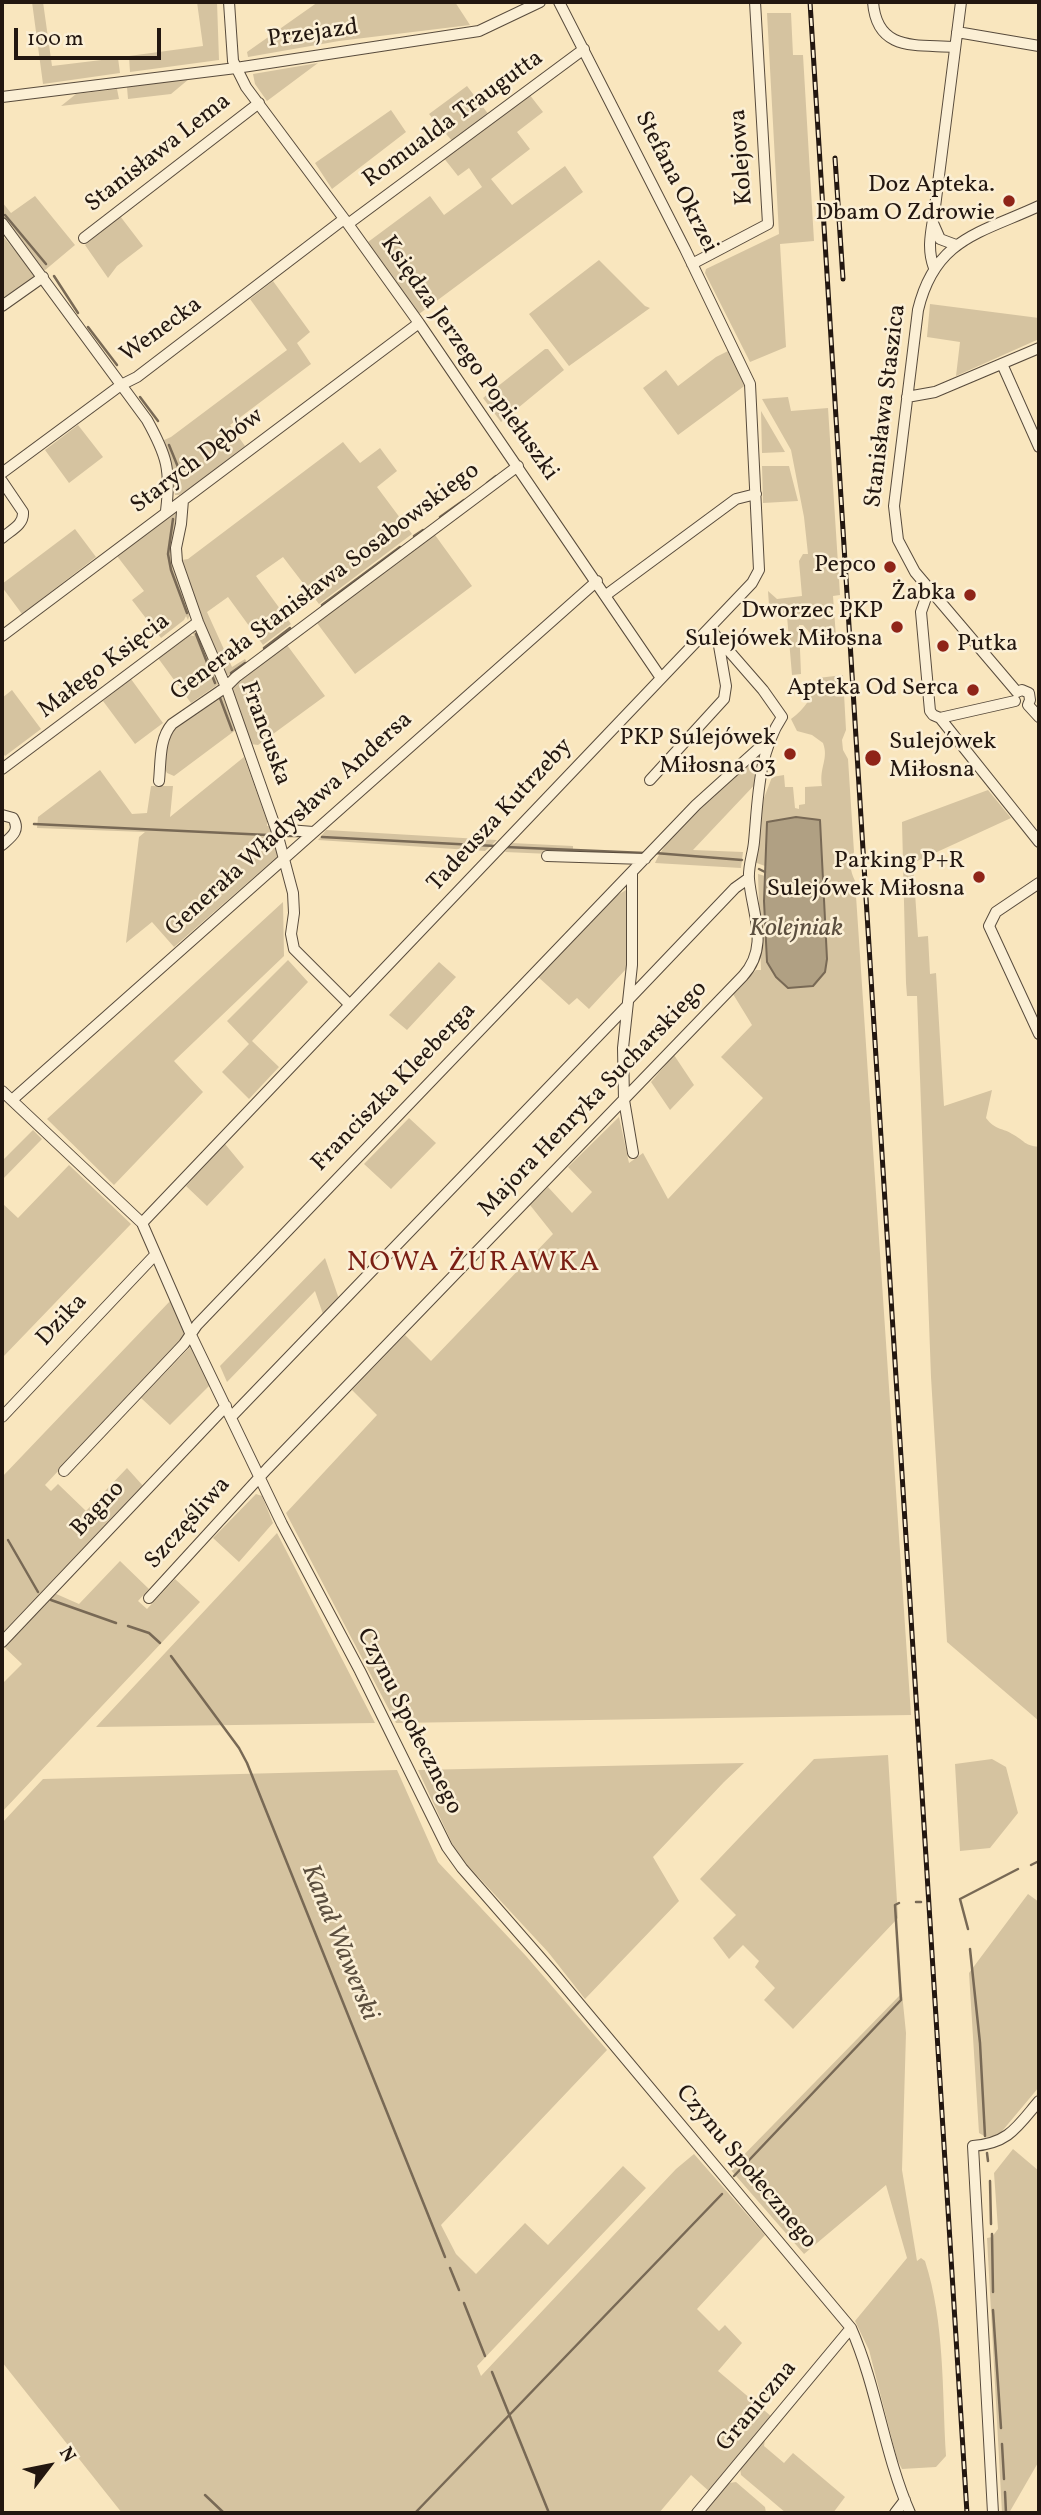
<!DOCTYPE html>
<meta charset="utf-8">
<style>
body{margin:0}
#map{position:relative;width:1041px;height:2515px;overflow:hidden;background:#f9e6be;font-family:Vollkorn,serif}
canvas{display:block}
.frame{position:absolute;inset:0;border:4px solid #231710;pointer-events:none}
.north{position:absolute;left:14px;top:2431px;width:70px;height:70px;-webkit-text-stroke:5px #fbefd5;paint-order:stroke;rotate:58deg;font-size:19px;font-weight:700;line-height:28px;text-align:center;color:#231710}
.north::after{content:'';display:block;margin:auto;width:24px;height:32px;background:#231710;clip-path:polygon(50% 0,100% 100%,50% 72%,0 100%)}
.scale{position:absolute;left:14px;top:28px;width:147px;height:32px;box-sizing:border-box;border:4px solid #231710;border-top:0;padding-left:9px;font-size:21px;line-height:24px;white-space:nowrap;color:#231710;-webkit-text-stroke:5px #fbefd5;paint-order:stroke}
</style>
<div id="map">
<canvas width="1041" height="2515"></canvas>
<div class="frame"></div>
<div class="north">N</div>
<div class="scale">100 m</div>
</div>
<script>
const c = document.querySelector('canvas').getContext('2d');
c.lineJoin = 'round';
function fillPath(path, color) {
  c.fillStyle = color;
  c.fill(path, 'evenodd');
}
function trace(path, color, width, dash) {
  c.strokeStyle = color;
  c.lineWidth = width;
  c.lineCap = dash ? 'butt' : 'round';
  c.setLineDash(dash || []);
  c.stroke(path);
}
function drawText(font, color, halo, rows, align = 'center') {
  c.font = font + ' Vollkorn,serif';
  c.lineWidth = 5;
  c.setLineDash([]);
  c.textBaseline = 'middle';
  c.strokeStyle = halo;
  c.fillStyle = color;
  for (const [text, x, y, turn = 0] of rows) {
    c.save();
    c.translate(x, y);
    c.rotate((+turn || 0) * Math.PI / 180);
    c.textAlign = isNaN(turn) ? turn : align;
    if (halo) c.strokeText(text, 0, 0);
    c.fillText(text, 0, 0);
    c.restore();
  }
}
fillPath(new Path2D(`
 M32,2H43L52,66L118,58L120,73L43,84Z
 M197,2H217L219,60L130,72L129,56L203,46Z
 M318,2H455L470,25L339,41L248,57L247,52Z
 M767,13H791L793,55H803L814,241L780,244L786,347L750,362L705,273L706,269L779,234Z
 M318,63L267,101L255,84L253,74Z
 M189,79L171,94L128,99L127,87Z
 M467,86L489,115L453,142L429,114Z
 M117,89L119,99L61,106L76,94Z
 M529,94L543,112L517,132L530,149L491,179L512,205L565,166L583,192L419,314L368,242L430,196L444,215L482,187L469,168L458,176L443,157Z
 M391,110L406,132L332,189L315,163Z
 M35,196L75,245L44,271L2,216V202L11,213Z
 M120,216L143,246L117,266L108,278L85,245Z
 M2,235L35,275L2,300Z
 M599,260L645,306L650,308L569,366L529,314Z
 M273,281L310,332L297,343L311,364L230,425L245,446L189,489L179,495H175L173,469L162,441L171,437L287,350L250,299Z
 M930,304L1039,318V339L956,376L960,342L927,337Z
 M545,349H548L564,370L501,422L483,398Z
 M728,351H731L747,384L678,435L643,388L666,370L678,386L716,357Z
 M788,397L791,411L828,408L840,595L833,596L836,637L814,638L803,625H799L801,674L792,675L787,616L764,617L763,606L769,605L768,591L777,599L802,596L799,561L803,554H808L804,517L791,450L762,399Z
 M761,411L785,452L762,453Z
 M78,425L103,457L69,483L45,450Z
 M343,442L360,463L380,448L397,471L377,487L412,534L319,604L283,557L256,576L291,624L263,645L228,597L207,612L232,667L245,659L248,664L231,676L224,674L184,573L182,560L188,559Z
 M762,466H789L798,501L763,503Z
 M177,510L171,554L191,610L188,620L186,616L184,620L161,638L132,600L144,591L117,556Z
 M75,529L96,557L22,614L2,587V584Z
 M435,535L472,586L355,674L317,623Z
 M192,631L198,632L220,683L191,703L158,658L189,635L194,636Z
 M287,645L325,696L258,745L251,744L232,693V685Z
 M843,675L846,730L842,740L843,750L848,759L854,852C849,863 850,870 855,881L911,1715L396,1723L286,1513L377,1415L352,1390L405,1335L431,1361L553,1234L530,1205L548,1187L572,1213L592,1192L568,1167L619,1117L629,1163L643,1153L668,1199L763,1098L721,1057L752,1025L733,994L756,970H761L758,874L765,876L764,901L827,959L820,821L767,822L765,866L754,862L764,798L772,777L784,775L785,787H793L795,808L799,809V805L805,804V787L822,786C819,767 829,759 823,743L812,735L797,731L791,719C805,709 814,695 818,678Z
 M131,679L163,723L135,744L103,701Z
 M12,690L41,729L5,756L2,752V698Z
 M222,694L237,729L174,776L167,773L163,765L170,732Z
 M244,757L267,821V826H272L278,856L174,947L152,922L126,943L139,837L145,832L37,828L38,817L100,770L132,814L147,813L151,786H173L170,817Z
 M750,763L761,778L693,850L743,852L741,868L655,863C669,831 722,785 750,763Z
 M988,790L1011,818L913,863L918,937L928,936L930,974L936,973L944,1106L992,1090L986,1118C996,1131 1002,1127 1014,1135C1026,1142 1024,1145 1039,1147V1721L947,1642L931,1377L917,996H907L906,983L902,822Z
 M326,830L497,840L485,851L318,840Z
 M511,843L573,846V855L505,852Z
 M626,890V969L589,1009L577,998L569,1005L536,975L609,900Z
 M283,902L284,956L174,1061L203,1092L114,1185L47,1119Z
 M288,960L308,982L252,1041L279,1067L249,1099L222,1072L249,1044L227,1021Z
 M439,962L456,977L407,1030L389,1015Z
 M674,1055L694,1085L670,1110L651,1082Z
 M409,1118L436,1143L391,1189L364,1164Z
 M33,1130L42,1139L2,1180V1161Z
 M225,1144L244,1167L207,1206L186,1186Z
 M69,1165L131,1224L2,1358V1203L18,1218Z
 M325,1258L339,1299L328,1309V1313L324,1317L315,1291L227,1382L220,1366Z
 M171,1300L186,1335L45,1485L51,1491L58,1484L86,1511L127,1468L144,1487L2,1635V1477Z
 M191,1346L210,1385L170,1425L141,1398Z
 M256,1494L262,1496L273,1523L239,1562L213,1538Z
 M277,1533L375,1723L96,1727Z
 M120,1561L149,1589L138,1601L147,1609L175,1579L200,1602L2,1812V1684L22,1664L3,1646L54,1593L79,1604Z
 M888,1755L898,1918L793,2029L764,2000L775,1988L755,1967L759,1961L743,1945L729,1959L713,1938L736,1915L700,1879L814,1759Z
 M992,1759L1006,1767L1018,1813L990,1848L960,1851L955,1764Z
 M744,1763L724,1782L653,1857L679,1901L585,1999L548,1952L457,1854L418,1770Z
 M397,1770L438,1862L526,1956L607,2050L441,2225L456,2254L476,2274L525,2223L548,2245L623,2166L646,2188L477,2366L481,2376L676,2169L694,2154L765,2235L697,2309L719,2331L725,2325L742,2343L718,2371L772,2417L711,2493L691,2475L659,2513H122L2,2362V1823L43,1779Z
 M1028,1894L1039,1902V2087L998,2136L986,2137L979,2133L969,1973Z
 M902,1993L906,2033L902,2170L917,2261L921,2258L925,2261C945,2323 942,2391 946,2456L936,2467L902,2469L897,2459L869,2350L855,2321L907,2258L886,2185L804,2254L730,2169Z
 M1013,2149L1039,2171V2461L1009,2513H1002L987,2238L992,2237L998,2229L994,2173Z
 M765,2439L764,2446L784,2463L793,2453L845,2497L833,2513H786L741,2475L740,2468Z
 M736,2482L765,2507L766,2513H704L729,2483Z`), '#d5c3a0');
const water = new Path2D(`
 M796,817L820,820L827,959L825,972L813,986L788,988L776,977L767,962L764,901L767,822Z`);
fillPath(water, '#b0a083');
trace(water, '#786955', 2);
trace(new Path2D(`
 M5,215L46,264
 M54,276L78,313
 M88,327L117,365
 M140,397L158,421
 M169,445L178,467L177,492
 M487,483L496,476
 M440,517L464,500
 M173,519L168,554L171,570L187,613
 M414,536L423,530
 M322,605L400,547
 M196,634L215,683
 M264,648L290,628
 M231,673L245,663
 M220,698L232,730
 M34,824L268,835
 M288,836H299
 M322,837L495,846
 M505,847L645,853
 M655,853L742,860
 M759,869L765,872
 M8,1540L38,1592
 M51,1600L116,1623
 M128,1626L149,1633L160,1643
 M171,1656L239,1748L247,1763L445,2257
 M1031,1865L1039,1861
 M916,1902H921
 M968,1929L960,1899L1018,1869
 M970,1949L980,2043L985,2136
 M987,2153L988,2161
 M734,2176L901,2000L895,1905L899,1903
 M990,2181L991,2224
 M992,2234L993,2292
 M450,2268L459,2290
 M464,2303L485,2356
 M993,2310L1001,2428
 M492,2372L549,2513
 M1002,2444L1004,2479
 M1005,2492L1006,2513
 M205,2495L224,2513
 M415,2513L722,2194`), '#786955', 2.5);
const minor = new Path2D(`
 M229,2L233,61L246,87L348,224L419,323L661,678
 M873,2C877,53 918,44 955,47
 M957,32L1039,46
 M2,97L236,68L479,31L540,2
 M2,223L147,420C167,456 171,470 166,511
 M933,223L940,239L956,245
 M348,224L584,49
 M84,238L259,103
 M692,264L768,224L755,2
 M934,268C926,247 932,229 935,207L961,2
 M2,306L43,277
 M1002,364L1039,447
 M907,397L935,392L1039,348
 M2,473L121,385L137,377L344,219
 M2,481L23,512C24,525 11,530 2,538
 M183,500L181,524L176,548L177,562L198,622L226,687L276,829L293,893L294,913L291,934L294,949L350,1005
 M929,589L921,612L930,711L933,715L940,718L1039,842
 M606,595L736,499L756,494
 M2,636L419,323
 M1017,692L915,572L898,540L894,506L918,310C935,238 981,233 1039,206
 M1017,692L1022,690L1029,693L1030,700L1028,705
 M1028,705L1039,717
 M940,718L1015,701
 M2,769L198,622
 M650,780L724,699L726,686L718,640
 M159,781C161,761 159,739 172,724L226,687L236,677L518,466
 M2,815L13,818C21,831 11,837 2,845
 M276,829L313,832
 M547,856L645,859
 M632,872V965L623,1048L624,1100L633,1153
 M1039,883L996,912L989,926L1039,1034
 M629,999L735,888L749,878
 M2,1091L142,1223L191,1335L282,1524L360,1671L447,1847L462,1868L552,1971L851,2328C877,2387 884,2453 910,2513
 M12,1100L597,581
 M142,1223L752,583L759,570L750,384L685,249L559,2
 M232,1416L627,1006
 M2,1417L155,1255
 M64,1471L184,1344L197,1325L696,805L758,749L768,746
 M149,1598L267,1469L743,976C770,946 752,914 749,879C748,866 753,854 754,842C758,800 758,753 782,717L763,690L709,628
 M2,1642L226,1406
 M697,2513L851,2328
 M895,2513L905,2500
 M993,2513L973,2146C1009,2143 1017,2127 1039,2101`);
trace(minor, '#584b3c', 12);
trace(minor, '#fbefd5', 10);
const rail = new Path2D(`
 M810,2L967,2513
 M835,158L843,279`);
trace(rail, '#231710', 5);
trace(rail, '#fbefd5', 2.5, [8]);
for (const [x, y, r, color] of [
 [1009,201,7,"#8f2418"],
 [890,567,7,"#8f2418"],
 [970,595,7,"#8f2418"],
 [897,627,7,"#8f2418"],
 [943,646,7,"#8f2418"],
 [973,690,7,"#8f2418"],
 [790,754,7,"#8f2418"],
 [873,758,9,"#8f2418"],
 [979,877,7,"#8f2418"]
]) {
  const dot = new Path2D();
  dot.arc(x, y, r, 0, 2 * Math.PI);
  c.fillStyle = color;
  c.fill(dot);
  trace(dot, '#fbefd5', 2.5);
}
drawText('24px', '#231710', '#fbefd5', [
 ["Przejazd",313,35,-8],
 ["Romualda Traugutta",454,120,-36],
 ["Stanisława Lema",159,154,-38],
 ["Kolejowa",743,157,-94],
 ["Stefana Okrzei",675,183,63],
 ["Wenecka",162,331,-36],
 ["Księdza Jerzego Popiełuszki",468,359,55],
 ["Stanisława Staszica",887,406,-83],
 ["Starych Dębów",198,462,-37],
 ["Generała Stanisława Sosabowskiego",326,583,-37],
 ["Małego Księcia",105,667,-37],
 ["Francuska",264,734,70],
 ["Tadeusza Kutrzeby",501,816,-47],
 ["Generała Władysława Andersa",290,825,-42],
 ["Franciszka Kleeberga",395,1088,-46],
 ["Majora Henryka Sucharskiego",594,1100,-46],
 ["Dzika",63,1321,-47],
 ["Bagno",99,1510,-47],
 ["Szczęśliwa",189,1524,-48],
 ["Czynu Społecznego",408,1722,63],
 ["Czynu Społecznego",745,2168,50],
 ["Graniczna",758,2407,-50]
]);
drawText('24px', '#231710', '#fbefd5', [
 ["Doz Apteka.",995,187],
 ["Dbam O Zdrowie",995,215],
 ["Pepco",876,567],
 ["Żabka",956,595],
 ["Dworzec PKP",883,613],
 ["Sulejówek Miłosna",883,641],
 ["Putka",957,646,"left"],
 ["Apteka Od Serca",959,690],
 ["PKP Sulejówek",776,740],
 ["Miłosna 03",776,768],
 ["Sulejówek",889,744,"left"],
 ["Miłosna",889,772,"left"],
 ["Parking P+R",965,863],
 ["Sulejówek Miłosna",965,891]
], 'right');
drawText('italic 26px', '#5b4e3e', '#fbefd5', [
 ["Kolejniak",796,930],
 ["Kanał Wawerski",338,1943,68]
]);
c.letterSpacing = '2px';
drawText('28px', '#7a1f14', '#fbefd5', [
 ["NOWA ŻURAWKA",474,1265]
]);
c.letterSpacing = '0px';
</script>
